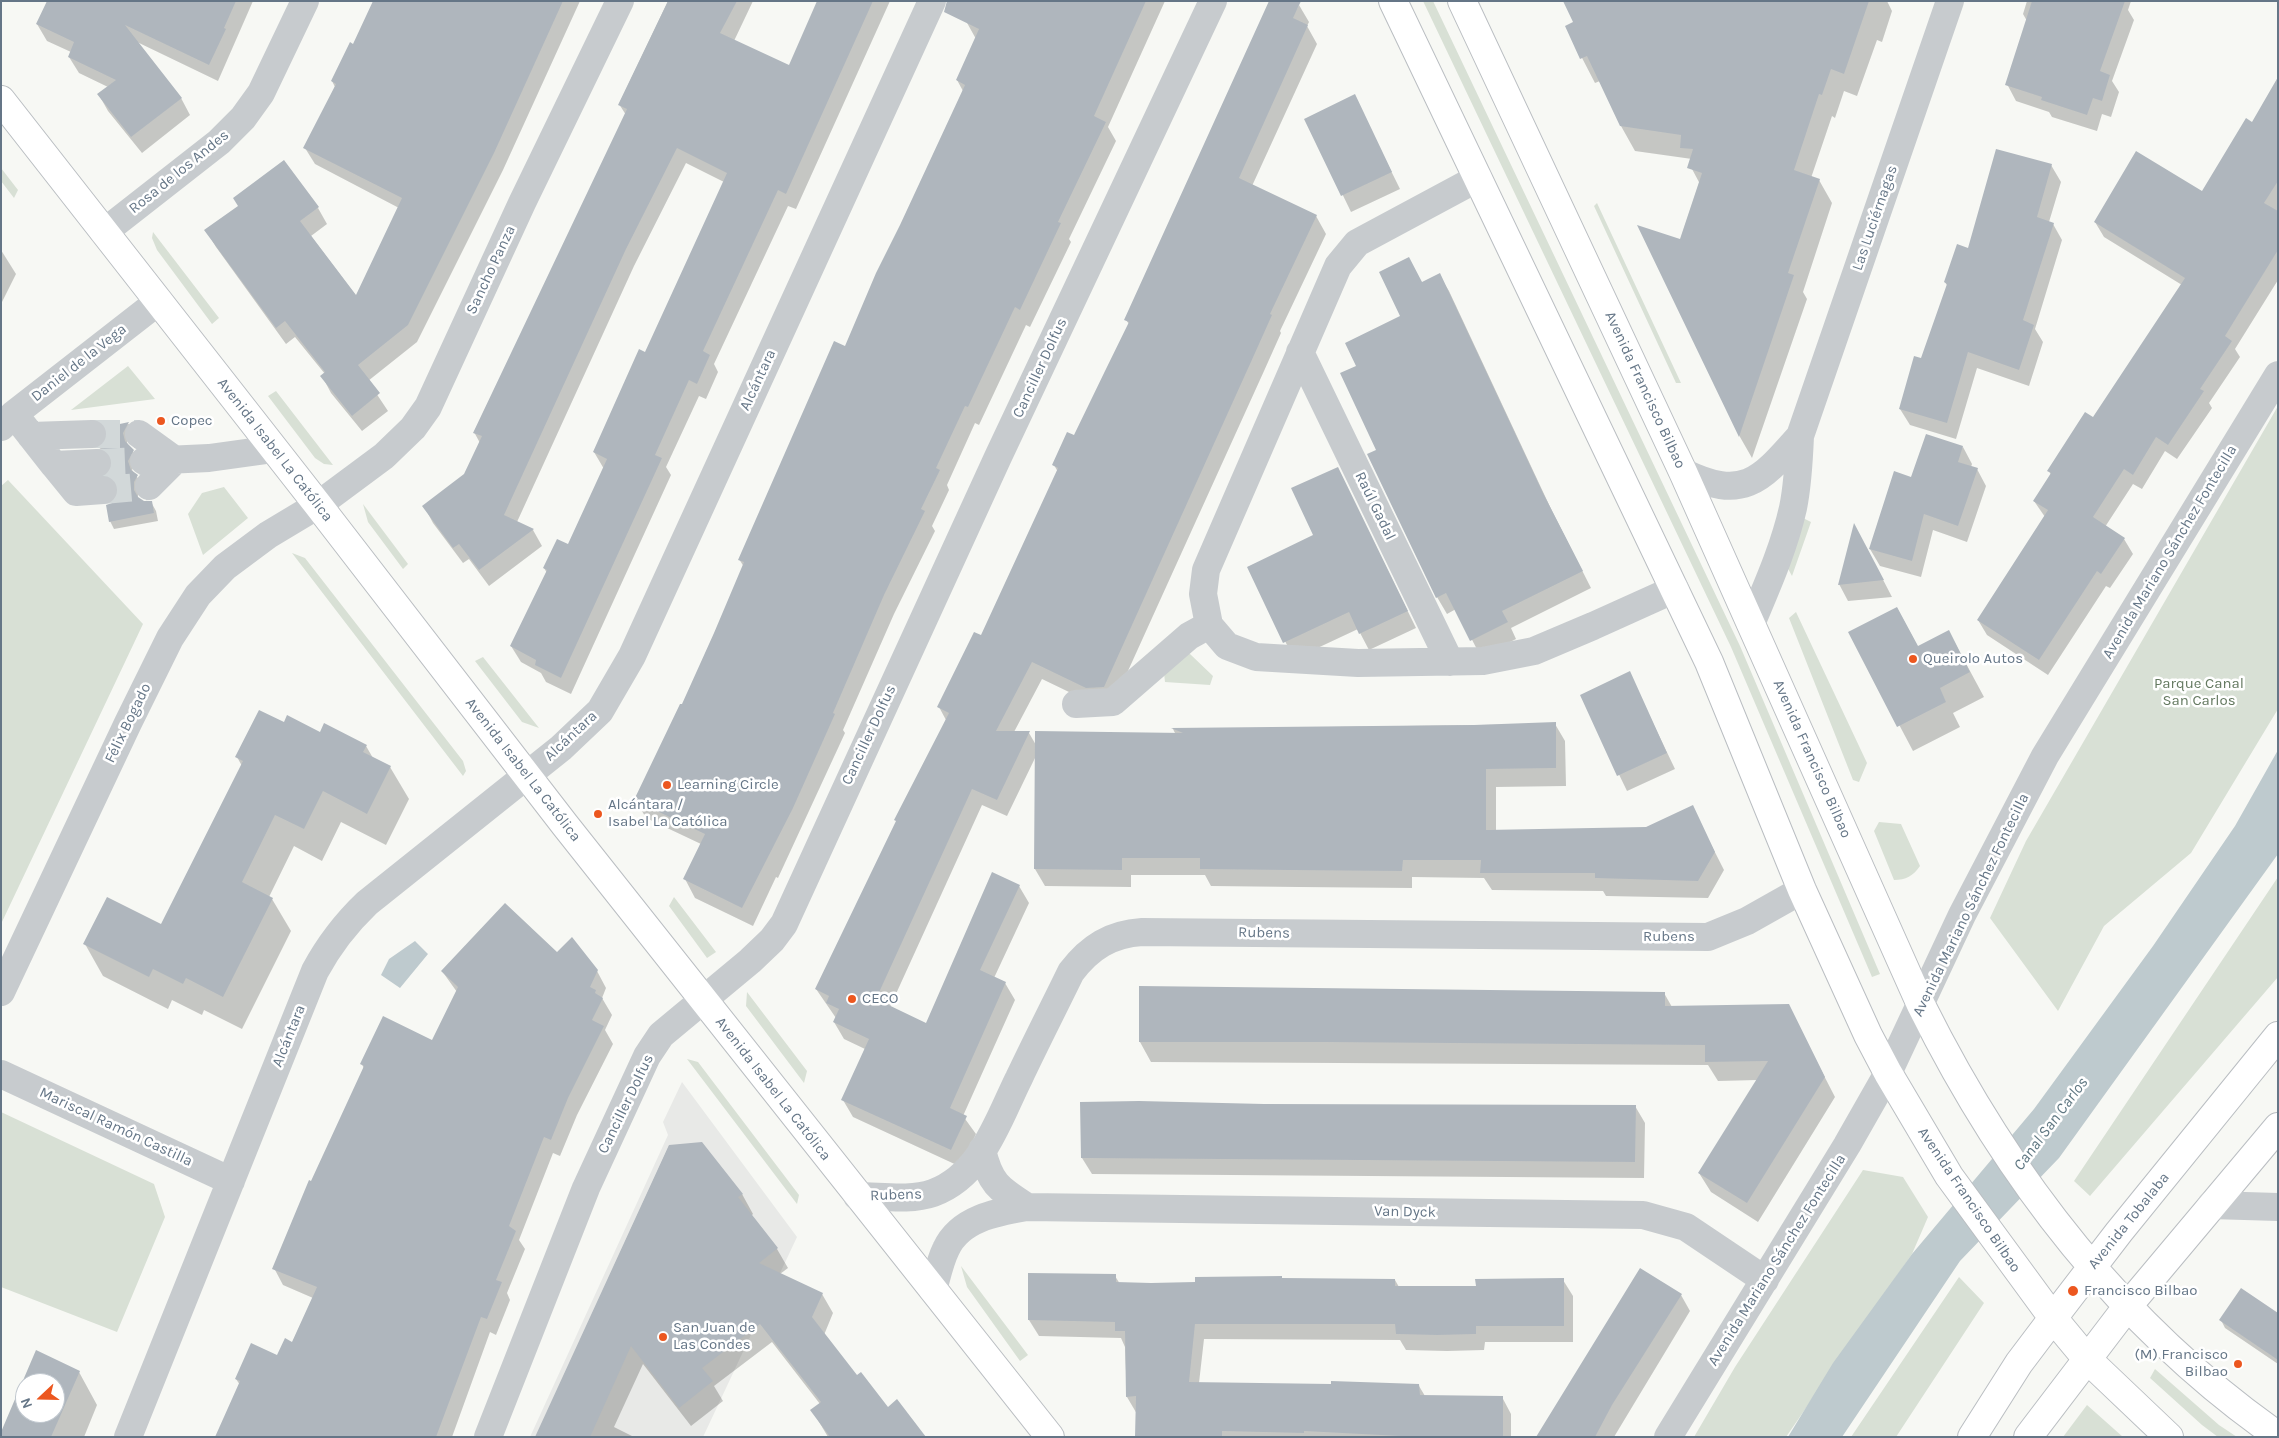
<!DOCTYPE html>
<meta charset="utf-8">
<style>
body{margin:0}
#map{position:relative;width:2279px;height:1438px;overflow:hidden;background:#f7f8f4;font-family:Karla,sans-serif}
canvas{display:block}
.frame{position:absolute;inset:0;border:2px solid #657687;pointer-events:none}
.north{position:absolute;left:15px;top:1373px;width:50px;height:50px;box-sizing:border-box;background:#fff;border:1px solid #c1c8cf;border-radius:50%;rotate:249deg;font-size:14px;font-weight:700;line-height:20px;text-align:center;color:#657687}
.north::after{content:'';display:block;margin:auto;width:18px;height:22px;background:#ec571f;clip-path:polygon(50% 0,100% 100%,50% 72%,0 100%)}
</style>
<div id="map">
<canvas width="2279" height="1438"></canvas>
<div class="frame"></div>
<div class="north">N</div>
</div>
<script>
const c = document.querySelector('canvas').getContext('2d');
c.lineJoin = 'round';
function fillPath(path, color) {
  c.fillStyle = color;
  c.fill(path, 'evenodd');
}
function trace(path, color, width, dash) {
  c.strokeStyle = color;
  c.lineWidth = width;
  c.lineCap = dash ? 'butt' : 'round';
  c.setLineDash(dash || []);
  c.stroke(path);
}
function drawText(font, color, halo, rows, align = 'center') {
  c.font = font + ' Karla,sans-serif';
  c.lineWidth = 5;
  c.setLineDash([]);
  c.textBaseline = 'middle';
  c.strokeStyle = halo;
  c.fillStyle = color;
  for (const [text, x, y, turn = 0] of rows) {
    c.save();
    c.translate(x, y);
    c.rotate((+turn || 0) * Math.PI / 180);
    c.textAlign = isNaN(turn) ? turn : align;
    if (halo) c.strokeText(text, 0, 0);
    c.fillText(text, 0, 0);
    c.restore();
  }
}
fillPath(new Path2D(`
 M682,1082L797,1237L703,1437H530L668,1135L663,1122Z`), '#e8e9e7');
fillPath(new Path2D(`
 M1423,1H1433L1740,646L1880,974L1872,977L1731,647Z
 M1,168L18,190L14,198L1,181Z
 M1597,203L1681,383H1676L1594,206Z
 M153,232L219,318L212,324L157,250L152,238Z
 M128,366L155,399L71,410Z
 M276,391L333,465L324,464L315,458L268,396Z
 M2278,406V709L2191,853L2104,926L2058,1011L1990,918L2026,841Z
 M8,480L143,624L1,924V486Z
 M224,487L248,518L203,555L188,514L202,493Z
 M363,504L408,564L403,569L368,522Z
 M1801,517L1811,522L1792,576L1786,565Z
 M292,553L305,558L463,761L466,771L463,776Z
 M1796,612L1867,763L1859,782L1853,780L1789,618Z
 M1183,653L1190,654L1213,676L1210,685L1165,682L1164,673Z
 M483,657L539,728L522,722L475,661Z
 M1879,822L1901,824L1920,866C1913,876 1906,880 1894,880L1874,831Z
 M2278,877V977L2090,1196L2074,1181Z
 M674,897L716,952L707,958L669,906Z
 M747,992L807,1071L804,1083L746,1006Z
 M687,1059L698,1062L799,1195L797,1204Z
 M1,1112L154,1184L165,1217L117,1332L1,1287Z
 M1863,1170L1903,1177L1928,1217L1912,1254L1786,1437H1694L1735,1367Z
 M961,1266L1028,1355L1020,1361L967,1287Z
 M1959,1277L1984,1303L1896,1437H1851Z
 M2155,1369L2219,1425L2237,1437H2218L2202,1425L2150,1378Z
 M2087,1405L2123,1437H2063Z`), '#d8e0d5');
fillPath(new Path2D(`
 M2278,750V854L2059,1158L1960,1261L1842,1437H1788L1833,1363L1912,1254L2034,1109L2153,946L2235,826Z
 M415,941L428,954L400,988L381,975L389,959Z`), '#becace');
fillPath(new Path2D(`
 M48,1H253L218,81L137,42L181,98L190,115L142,153L108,111L99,95L108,87L79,73L69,57L71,52L47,41L37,24Z
 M374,1H580L503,170L417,342L368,381L388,411L362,431L331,393L322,376L325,374L295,337L286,344L216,247L206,230L318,208L327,224L311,236L357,297L399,208L315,164L305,148L335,87L332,81L354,46Z
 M668,1H753L734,41L790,66L818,1H890L796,209L788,206L714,364L718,372L706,399L699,396L666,467L671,475L571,694L546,682L541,673L521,662L511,646L547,573L544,568L569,545L604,469L594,452L646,354L724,182L686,163L634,266L517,522L533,530L542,546L489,586L469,559L463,563L433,523L424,506L465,475L480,443L474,432L626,115L619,104Z
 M975,1H1165L1108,127L1116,141L1069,239L1071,242L1030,327L1026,325L979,425L975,423L947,485L949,490L932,526L935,531L894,614L843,730L845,733L778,878L776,877L753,926L695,898L685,879L701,844L646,818L635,799L682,706L744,567L739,559L845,348L963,91L957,80L976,39L966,21Z
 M1714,1L1692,159L1635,151L1621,126L1600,81L1595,83L1566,27L1574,23Z
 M1808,1H1887L1892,11L1882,42L1877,40L1857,96L1844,91L1835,118L1832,116L1811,178L1819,180L1832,203L1803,292L1807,299L1752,458L1740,437L1639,227L1681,240L1700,184L1692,169Z
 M2027,1H2131L2128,10L2134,20L2112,81L2119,92L2111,117L2102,114L2097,131L2052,117L2049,112L2016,101L2007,84L2027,21L2023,14Z
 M1299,5L1309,22L1307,26L1317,44L1252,186L1316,216L1326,234L1280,331L1281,333L1264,371L1113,704L1096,705L1042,679L1014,732L1029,733L1036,745L1176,735L1173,729L1555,724L1565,741L1566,786L1496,787V831L1646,829L1692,807L1724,870L1708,898L1606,896L1603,891L1492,890L1484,878L1412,877V888L1298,887L1211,886L1205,875H1131V887L1045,886L1035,869L1036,756L1007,816L982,805L890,1007L927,1024L1019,886L1029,903L994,978L1005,983L1015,1000L963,1116L976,1134L961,1167L853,1117L843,1100L865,1049L844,1039L834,1022L836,1018L816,989L946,720L939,707L982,637L1058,472L1054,465L1075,437L1129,324L1126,320Z
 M2278,80V280L2235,349L2240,357L2209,403L2212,408L2177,459L2165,451L2142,489L2133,484L2105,527L2124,539L2133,554L2110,588L2106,586L2048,675L1987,635L1978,620L2045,517L2034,501L2051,475L2049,471L2093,418L2182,285L2104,237L2095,222L2203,193L2252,123Z
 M1354,96L1400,189L1351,212L1306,119Z
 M2051,165L2061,182L2049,222L2053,224L2062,240L2035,329L2043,342L2029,386L1977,368L1956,439L1910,425L1900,409L1922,360L1948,287L1945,282L1969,250Z
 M1,250L16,274L1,304Z
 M1409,259L1422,283L1439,275L1449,291L1552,511L1591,588L1511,628L1516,639L1481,657L1456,609L1447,614L1437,597L1378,450L1358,367L1402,317Z
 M129,424L133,431L127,442L128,446L138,459L132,470L142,484L138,491V498L144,502H151L156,511L158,521L114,529L110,521L113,504L118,498L119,487L112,483L108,475L112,470L113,460L105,456L100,448L107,442L109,434L107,428Z
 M1963,447L1972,464L1971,467L1977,469L1986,486L1967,542L1933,530L1921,577L1880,566L1870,549L1895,473L1912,479Z
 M1338,469L1416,628L1369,650L1358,629L1294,659L1248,567L1314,536Z
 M1866,547L1892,597L1848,601L1839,584Z
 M1897,608L1918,647L1949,632L1984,697L1953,713L1960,727L1913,751L1850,632Z
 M1629,673L1675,769L1627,791L1581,696Z
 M284,724L366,746L373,758L390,767L409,799L386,845L341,822L322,861L294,846L269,897L272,899L291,931L242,1029L204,1010L202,1015L172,1000L168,1009L103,976L85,944L162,926L242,766L237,757Z
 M557,954L597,971L606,988L602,998L612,1015L605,1030L613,1044L577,1115L560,1156L553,1153L519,1240L525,1249L507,1293L510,1300L496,1335L490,1332L452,1437H217L240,1385L236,1379L278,1357L292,1343L313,1298L283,1285L274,1268L364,1069L362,1064L433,1041L457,992L442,971Z
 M1140,987L1664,993L1672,1007L1788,1006L1835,1097L1758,1222L1711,1192L1699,1173L1757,1080L1718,1081L1708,1065L1151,1062L1140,1042Z
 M1635,1106L1645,1123L1644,1178L1092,1174L1082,1158Z
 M669,1146L742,1194L753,1214L751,1216L777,1249L788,1268L780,1274L822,1294L833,1313L824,1335L857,1377L887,1409L925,1437H828L812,1410L820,1404L772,1342L714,1386L723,1401L691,1426L643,1364L614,1427L634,1437H536Z
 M1115,1276L1120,1284L1151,1285L1282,1279L1395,1280L1399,1287L1477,1288L1563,1280L1573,1296V1342H1485L1484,1350L1447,1351L1406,1350L1400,1340L1204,1339L1199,1383L1419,1386L1425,1396L1502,1397L1511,1414V1437H1136L1137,1414L1127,1397L1125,1347L1121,1338L1039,1336L1029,1320Z
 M1681,1295L1690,1311L1614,1437H1538Z
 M2278,1315V1364L2225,1328L2221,1320Z
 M37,1352L79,1372L97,1405L84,1437H1ZM25,1383H55V1413H25Z`), '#0003');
fillPath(new Path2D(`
 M47,1H236L224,28L226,29L209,65L125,25L182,98L131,137L97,94L116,80L68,57L74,42L36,24Z
 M373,1H563L494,153L408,325L358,365L380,393L352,416L320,376L325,372L285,321L276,328L204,230L238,206L233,198L284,160L319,207L300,221L356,295L402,198L303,148L336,84L331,81L350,42L353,44Z
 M668,1H737L720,33L789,65L817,1H873L786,194L778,190L703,351L710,355L697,384L689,380L655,455L662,458L561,678L535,665L536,660L510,646L547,570L543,568L557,539L568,544L607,459L593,452L639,349L645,352L727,173L677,148L626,249L504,515L534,529L479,570L459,544L453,548L422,506L464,474L482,436L473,433L627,109L618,105Z
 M947,1H1146L1094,116L1106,122L1058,222L1061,223L1020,310L1015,307L968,407L965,406L936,468L940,470L921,509L925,511L884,595L833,713L835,714L793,808L742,908L683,879L705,834L634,800L680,704H682L714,633L744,562L738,560L834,341L845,346L876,273L900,225L965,85L956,80L979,29L944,12Z
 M1269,1H1301L1293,18L1308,25L1239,178L1317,215L1270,314L1272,315L1255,353L1104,687L1086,688L1032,662L996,731H1030L997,800L972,789L876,999L926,1023L992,872L1020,885L980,970L1006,982L950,1108L967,1116L951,1150L841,1100L869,1039L833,1022L839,1009L826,1003L829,996L815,989L896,821L894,820L949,713L937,707L974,632L981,635L1058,468L1052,465L1067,432L1074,435L1105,371L1129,322L1124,320Z
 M1563,1H1869L1844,74L1831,69L1822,95L1819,94L1794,170L1820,179L1788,273L1794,275L1739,437L1637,225L1680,239L1702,173L1687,168L1693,149L1680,148L1681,135L1620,126L1587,56L1580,59L1565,26L1573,22Z
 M2032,1H2125L2100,71L2110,75L2102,101L2093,98L2087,115L2041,100L2042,97L2005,85Z
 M2278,77V181L2264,203L2278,211V250L2225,336L2232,341L2200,389L2204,391L2168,445L2156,437L2133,475L2124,469L2093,517L2125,538L2101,574L2097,571L2039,660L1977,620L2048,510L2033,501L2051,473L2047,471L2085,412L2093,417L2185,278L2094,222L2136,151L2202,191L2246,118L2252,122Z
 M1355,94L1392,172L1341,196L1304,119Z
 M1996,149L2052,164L2037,217L2054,223L2023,320L2034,325L2019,370L1968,352L1947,423L1899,409L1914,356L1921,358L1947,284L1944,282L1957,244L1968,248Z
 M1409,257L1422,282L1440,273L1543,493L1583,571L1502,611L1508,622L1470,641L1446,593L1436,598L1367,454L1376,450L1340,373L1356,366L1345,343L1400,316L1379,272Z
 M129,422L123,433L125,441L134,450L128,461L131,470L138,475L134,482V490L138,497L144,501H152L154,513L109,522L106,505L112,503L117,497L118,488L116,481L106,475L111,470L113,463L110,455L105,449L99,448L106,441L108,434L106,427Z
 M1926,434L1963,446L1958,462L1978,468L1958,526L1924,514L1912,561L1869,549L1894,471L1911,477Z
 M1338,467L1408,611L1359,634L1349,612L1283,643L1247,567L1313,535L1291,488Z
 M1854,523L1884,580L1838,585Z
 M1897,607L1918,646L1949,630L1970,672L1940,688L1946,702L1897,727L1848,632Z
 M1630,671L1667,753L1617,776L1580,695Z
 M259,710L284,722L287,715L320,732L324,723L367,745L363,752L391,766L367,814L323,791L304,829L275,815L242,882L273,898L223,997L186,978L183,984L153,969L149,977L83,944L107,897L161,924L243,761L235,757Z
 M1556,722V768L1486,769V830L1646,827L1693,805L1715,852L1698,881L1595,878V873H1480L1481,860H1403L1402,871L1287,870L1200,869V858H1122V870L1034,869L1035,731L1183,733L1171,728L1474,725Z
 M505,903L557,952L572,937L598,970L590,987L596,990L595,993L603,998L592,1020L604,1026L568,1098L551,1140L544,1137L509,1226L516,1231L496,1280L502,1282L487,1319L481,1317L436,1437H215L240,1381L235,1379L251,1343L277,1355L285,1338L292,1342L317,1287L272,1269L309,1180L311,1181L364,1066L360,1064L383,1016L432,1040L458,987L441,971Z
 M1139,986L1665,992V1006L1789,1004L1825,1077L1747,1203L1698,1173L1768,1061L1705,1062V1045L1322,1042H1139Z
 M1139,1101L1264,1104L1636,1105L1635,1162L1081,1158L1080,1102Z
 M702,1142L743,1194L738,1197L778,1248L759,1263L823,1293L812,1317L857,1375L861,1372L888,1407L897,1399L926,1437H830L810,1410L821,1402L760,1324L702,1368L713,1381L679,1408L631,1346L590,1437H535L669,1145Z
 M1640,1268L1682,1294L1612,1405L1595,1437H1536Z
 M1028,1273L1116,1274V1282L1151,1283L1195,1282V1277L1282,1276V1278L1395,1279V1286H1476L1475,1279L1564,1278V1326H1476V1334L1437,1335L1396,1334L1395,1324H1195L1189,1382L1331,1384V1381L1419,1384L1420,1395L1503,1396V1437H1419L1304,1431V1433L1222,1431V1437H1135L1136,1396L1126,1397L1125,1331H1115V1322L1028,1320Z
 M2241,1288L2278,1313V1360L2219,1320Z
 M36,1350L80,1371L51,1437H1V1432ZM25,1383H55V1413H25Z`), '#afb6bd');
trace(new Path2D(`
 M92,434H139
 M97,463L144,461
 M103,490L149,486`), '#d2d8d9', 28, [28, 14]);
const major = new Path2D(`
 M1393,1L1709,662L1802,890L1868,1035L1888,1073L1949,1176L2053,1318L2087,1359L2169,1437
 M1462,1L1683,472L1921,1005C2006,1176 2121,1326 2278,1436
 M1,100L318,505L565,825L1050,1437
 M1972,1437L2019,1363L2053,1318L2119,1232L2278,1036
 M2028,1437L2127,1307L2278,1127`);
trace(major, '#babec2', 30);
trace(new Path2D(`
 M1478,178L1357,243L1338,266L1206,570L1203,594L1209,625L1227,646L1256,657L1358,663L1483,661L1534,651L1593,626L1675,589
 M104,232L219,142L243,118L261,93L305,1
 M1300,352L1450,662
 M14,414L54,465L97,463
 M1,427L14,414L159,301
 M139,434L175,460
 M31,436L92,434
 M144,461L209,458L274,449
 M54,465L76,492L103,490
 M1683,472C1744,502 1761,480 1800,436
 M149,486L175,460
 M1751,624C1767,586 1784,548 1793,508C1798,484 1799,460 1800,436L1950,1
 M1076,704L1113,702L1189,636L1209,625
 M1,992L128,723L170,638L198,595L225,567L268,535L318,505L384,456L413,428L428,407L522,203L620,1
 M1,1074L231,1181
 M982,1150C990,1184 999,1189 1027,1207
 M857,1196C881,1196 910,1201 933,1193C982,1175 998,1120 1019,1078C1036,1042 1054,1007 1071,972C1090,947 1111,934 1142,932L1708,937L1747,921L1802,890
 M2211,1205L2278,1207
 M933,1290C937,1276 940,1261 946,1249C960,1218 998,1212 1027,1207L1643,1215L1686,1227L1765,1280
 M128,1437L315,971C329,945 345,924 367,903L561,748L600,711L632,656L932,1
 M488,1437L586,1188L647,1056L661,1035L750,961L772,940L784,924L998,457L1213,1
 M1668,1437L1847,1145L1888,1073L1962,915L2045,756L2278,375`), '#c7cbce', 28);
trace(major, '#fff', 28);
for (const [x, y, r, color] of [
 [161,421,5,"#ec571f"],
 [1913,659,5,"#ec571f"],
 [667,785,5,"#ec571f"],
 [598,814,5,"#ec571f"],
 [852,999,5,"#ec571f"],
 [2073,1291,6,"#ec571f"],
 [663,1337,5,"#ec571f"],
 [2238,1364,5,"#ec571f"]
]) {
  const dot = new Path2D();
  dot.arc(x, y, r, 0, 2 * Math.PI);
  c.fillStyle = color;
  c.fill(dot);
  trace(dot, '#fff', 2);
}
drawText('15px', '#657687', '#fff', [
 ["Rosa de los Andes",179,172,-39],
 ["Las Luciérnagas",1875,218,-71],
 ["Sancho Panza",491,270,-65],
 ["Daniel de la Vega",79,363,-38],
 ["Canciller Dolfus",1040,368,-65],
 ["Alcántara",758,380,-65],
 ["Avenida Francisco Bilbao",1645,390,65],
 ["Avenida Isabel La Católica",275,450,52],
 ["Raúl Gadal",1375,506,64],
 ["Avenida Mariano Sánchez Fontecilla",2170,552,-59],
 ["Félix Bogado",128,723,-64],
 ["Canciller Dolfus",869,735,-65],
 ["Alcántara",571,736,-43],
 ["Avenida Francisco Bilbao",1812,759,66],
 ["Avenida Isabel La Católica",523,770,52],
 ["Avenida Mariano Sánchez Fontecilla",1971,905,-64],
 ["Rubens",1264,933,1],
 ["Rubens",1669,937],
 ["Alcántara",289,1036,-68],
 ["Avenida Isabel La Católica",773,1089,52],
 ["Canciller Dolfus",626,1104,-64],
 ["Mariscal Ramón Castilla",116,1127,25],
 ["Rubens",896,1195,-2],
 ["Avenida Francisco Bilbao",1969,1200,56],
 ["Van Dyck",1405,1212,1],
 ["Avenida Tobalaba",2129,1221,-51],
 ["Avenida Mariano Sánchez Fontecilla",1777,1260,-58]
]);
drawText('15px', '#657687', '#fff', [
 ["Copec",171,421],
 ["Queirolo Autos",1923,659],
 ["Learning Circle",677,785],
 ["Alcántara /",608,805],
 ["Isabel La Católica",608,822],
 ["CECO",862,999],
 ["Francisco Bilbao",2084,1291],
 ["San Juan de",673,1328],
 ["Las Condes",673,1345],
 ["(M) Francisco",2228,1355,"right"],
 ["Bilbao",2228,1372,"right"]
], 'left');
drawText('15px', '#647960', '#fff', [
 ["Parque Canal",2199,684],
 ["San Carlos",2199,701]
]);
drawText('italic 16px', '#607883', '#fff', [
 ["Canal San Carlos",2051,1124,-53]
]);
</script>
